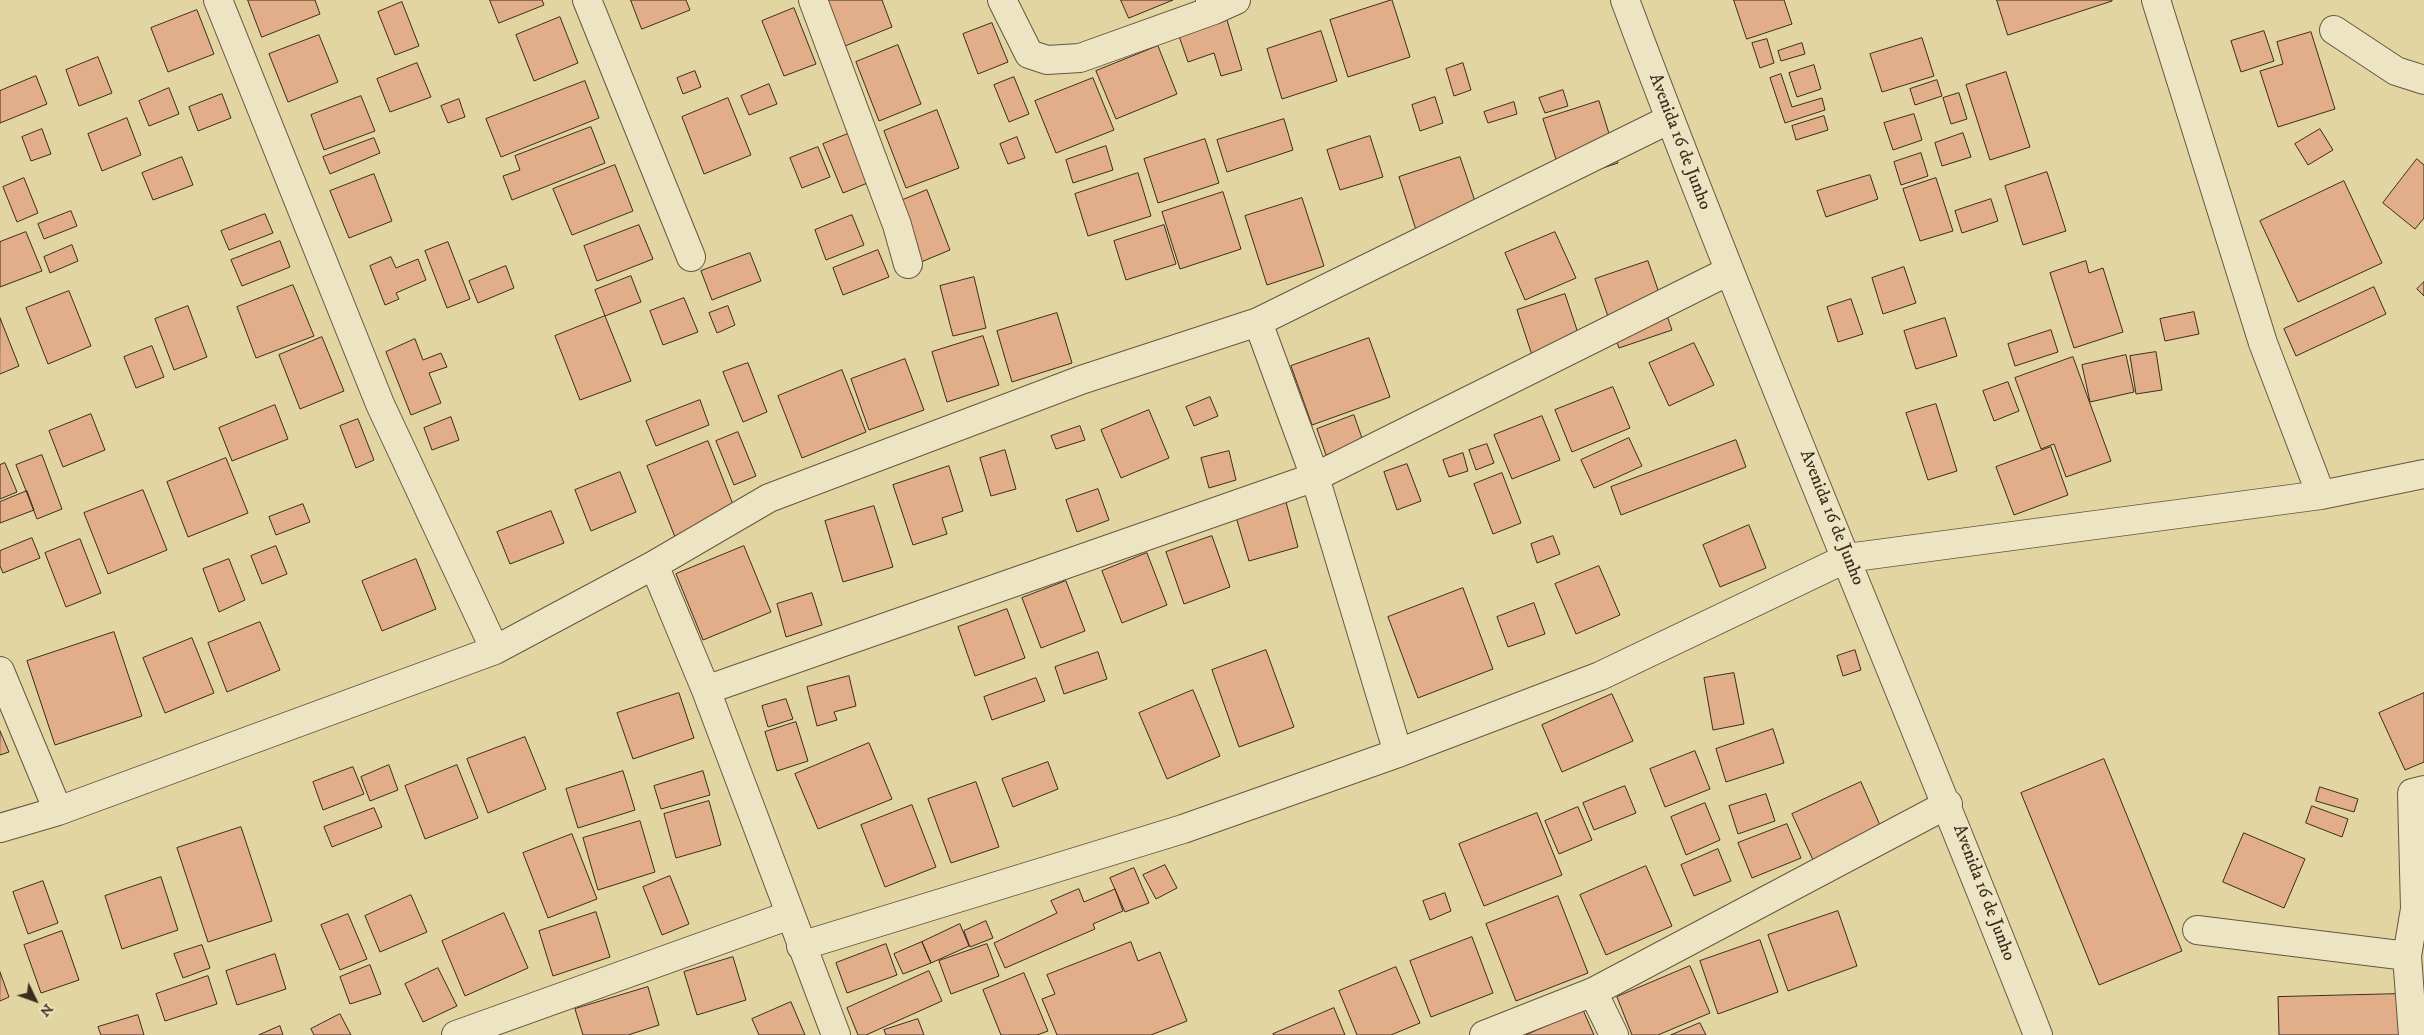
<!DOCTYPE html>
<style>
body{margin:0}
#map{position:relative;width:2424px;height:1035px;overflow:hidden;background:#e2d5a2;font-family:"IM FELL DW Pica",serif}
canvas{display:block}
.north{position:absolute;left:10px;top:975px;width:50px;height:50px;-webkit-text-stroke:4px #ece4c3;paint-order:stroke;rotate:132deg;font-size:14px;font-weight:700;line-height:20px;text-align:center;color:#3b2d1d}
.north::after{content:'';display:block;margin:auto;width:18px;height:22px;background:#3b2d1d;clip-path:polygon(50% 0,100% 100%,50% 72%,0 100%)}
</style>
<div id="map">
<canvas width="2424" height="1035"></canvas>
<div class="north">N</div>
</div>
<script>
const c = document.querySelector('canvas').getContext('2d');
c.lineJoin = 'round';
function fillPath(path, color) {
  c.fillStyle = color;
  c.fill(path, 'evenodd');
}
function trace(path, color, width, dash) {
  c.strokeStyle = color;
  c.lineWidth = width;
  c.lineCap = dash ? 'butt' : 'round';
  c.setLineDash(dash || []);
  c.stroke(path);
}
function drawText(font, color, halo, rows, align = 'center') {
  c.font = font + ' "IM FELL DW Pica",serif';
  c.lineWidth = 4.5;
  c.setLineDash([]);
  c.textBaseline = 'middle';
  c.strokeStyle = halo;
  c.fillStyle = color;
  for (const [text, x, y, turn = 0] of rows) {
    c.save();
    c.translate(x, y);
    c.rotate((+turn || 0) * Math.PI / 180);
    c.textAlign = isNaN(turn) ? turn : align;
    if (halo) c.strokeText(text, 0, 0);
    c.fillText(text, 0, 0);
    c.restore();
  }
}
const building = new Path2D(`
 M248,0H315L320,14L262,37Z
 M490,0H542L544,5L499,23Z
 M631,0H686L690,10L642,29Z
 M827,0H882L892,27L845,46Z
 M1121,0H1173L1129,18Z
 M1392,0L1410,57L1348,77L1330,20Z
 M1734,0H1784L1792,24L1747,39Z
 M1997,0H2112V1L2008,35Z
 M402,2L419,46L395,55L378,12Z
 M794,8L816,64L784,76L762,21Z
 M197,10L214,54L168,72L151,28Z
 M560,17L578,63L534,81L516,35Z
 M1227,20L1242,70L1221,76L1214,53L1188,62L1179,36Z
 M992,23L1008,62L978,74L963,34Z
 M1321,31L1337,81L1282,99L1267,49Z
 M2264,31L2274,61L2241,72L2231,41Z
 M2311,32L2335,109L2278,127L2260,71L2283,64L2277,42Z
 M319,35L338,82L288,102L269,54Z
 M1922,38L1934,76L1882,92L1870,54Z
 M1767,39L1774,63L1760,68L1752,43Z
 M1802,43L1805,54L1781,61L1778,51Z
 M898,45L921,104L879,121L856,62Z
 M1158,46L1177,94L1116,119L1096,71Z
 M98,57L112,93L79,106L66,70Z
 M417,63L431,97L390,112L377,79Z
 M1463,63L1471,90L1454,96L1446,69Z
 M1814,65L1821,89L1797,97L1789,73Z
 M695,71L701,87L683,94L677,78Z
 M2006,72L2030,147L1990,160L1966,85Z
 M1781,74L1792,107L1822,98L1825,110L1785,123L1770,78Z
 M36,76L47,104L0,123V91Z
 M1014,77L1029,114L1009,122L994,85Z
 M1093,78L1114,130L1056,153L1035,101Z
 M1937,80L1942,96L1915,105L1910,89Z
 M585,81L599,118L501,157L486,119Z
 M769,84L777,104L749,115L741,96Z
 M169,88L179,114L149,126L139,101Z
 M1563,90L1568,106L1545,113L1539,98Z
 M1959,93L1967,119L1951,124L1943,98Z
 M222,94L231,118L198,131L189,107Z
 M361,96L375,131L324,150L311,115Z
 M1435,97L1443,123L1420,131L1412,105Z
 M728,98L751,155L704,174L682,117Z
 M459,99L465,117L448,123L441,106Z
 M1599,101L1618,163L1563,181L1543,119Z
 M1514,102L1517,114L1488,123L1484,112Z
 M937,110L959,168L906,188L884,131Z
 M1914,114L1922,140L1893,150L1884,123Z
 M1824,116L1828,130L1796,140L1792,126Z
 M127,118L141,155L102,171L88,134Z
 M1284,119L1293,150L1227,172L1217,140Z
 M591,127L605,163L512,200L503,176L520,170L515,156Z
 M42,129L51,154L31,161L22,137Z
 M2320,129L2333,150L2308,165L2295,144Z
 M850,133L870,182L843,193L823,144Z
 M1963,133L1971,157L1942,166L1935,143Z
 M1370,136L1383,177L1340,190L1327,150Z
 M1017,137L1025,158L1008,164L1000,144Z
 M374,138L380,153L330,174L323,157Z
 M1205,139L1219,183L1158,203L1144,159Z
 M1106,146L1113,170L1073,183L1066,160Z
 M818,147L830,177L802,188L790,158Z
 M1921,153L1928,176L1901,185L1894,162Z
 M182,157L193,185L153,200L142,173Z
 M1460,157L1479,213L1417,233L1399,177Z
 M2417,159L2424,165V218L2415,229L2383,203Z
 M615,165L633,211L572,235L553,189Z
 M2047,172L2066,231L2023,245L2005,186Z
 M1138,173L1151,216L1088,236L1075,194Z
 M374,174L392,221L349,238L330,191Z
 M1870,175L1878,199L1826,217L1817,191Z
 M24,178L38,213L17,222L3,187Z
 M1936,178L1953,231L1920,241L1903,189Z
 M2344,181L2382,263L2298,302L2260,221Z
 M927,190L950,250L921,262L898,202Z
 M1223,192L1241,249L1180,269L1162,212Z
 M1302,198L1324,266L1267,285L1245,216Z
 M1991,199L1998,221L1962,233L1955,211Z
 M71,211L77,226L44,239L38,224Z
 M265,214L273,233L229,250L221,231Z
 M852,215L864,245L826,260L815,230Z
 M639,225L653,259L597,281L584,246Z
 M1164,225L1176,264L1126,280L1114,241Z
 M26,232L42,271L0,287V242Z
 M1555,232L1576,278L1525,300L1505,253Z
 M280,241L290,267L242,286L231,260Z
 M448,242L470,299L447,308L425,251Z
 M72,245L78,261L50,273L44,257Z
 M878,250L889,277L843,295L833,268Z
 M750,253L761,281L712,300L701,271Z
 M391,257L396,268L418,259L426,280L396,293L399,299L385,305L370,266Z
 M1648,261L1672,330L1619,348L1595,279Z
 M2086,261L2089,273L2103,268L2123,332L2074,348L2050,273Z
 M506,266L514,288L478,303L469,281Z
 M1904,267L1916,303L1883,314L1872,278Z
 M631,276L641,302L605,316L595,290Z
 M974,277L986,328L953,336L940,286Z
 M2424,282V296L2417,289Z
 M293,285L314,336L256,358L237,307Z
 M2374,287L2386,314L2296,356L2284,329Z
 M69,291L91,346L48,364L26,308Z
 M1565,294L1580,339L1532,355L1517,310Z
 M684,298L698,332L663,345L650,311Z
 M1851,299L1863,334L1838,342L1827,307Z
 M188,306L207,357L174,370L155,319Z
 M728,306L735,325L717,333L709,313Z
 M2194,312L2199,334L2165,341L2160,319Z
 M1057,313L1072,363L1012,382L997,331Z
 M605,316L631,381L580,400L555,336Z
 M0,318L19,366L0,374Z
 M1945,318L1957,356L1916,369L1904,331Z
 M2051,330L2058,352L2015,366L2008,344Z
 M983,336L999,385L947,402L932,352Z
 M322,337L344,391L300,409L279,355Z
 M1369,338L1390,397L1312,425L1291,366Z
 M415,339L423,360L441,353L447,367L429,373L441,403L411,415L386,352Z
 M1694,343L1714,385L1669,406L1649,363Z
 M152,346L164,377L136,388L124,357Z
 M2156,352L2162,390L2136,394L2130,356Z
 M2126,355L2134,392L2090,402L2082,365Z
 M2073,357L2111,461L2066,477L2054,444L2041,449L2015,378Z
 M905,359L924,410L869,430L851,379Z
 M748,363L767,412L743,422L723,372Z
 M842,370L866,432L802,458L778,396Z
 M2008,382L2019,411L1994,421L1983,391Z
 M1613,387L1630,428L1572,452L1555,410Z
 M1210,397L1218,416L1194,426L1186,407Z
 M700,400L709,425L656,446L646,421Z
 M1936,404L1957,471L1928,480L1906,413Z
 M275,405L288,439L232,461L219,428Z
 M1149,410L1169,458L1121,478L1101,430Z
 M91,414L105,450L63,467L49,431Z
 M1354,415L1363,441L1326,455L1317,429Z
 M1542,416L1560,460L1512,479L1494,435Z
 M451,417L459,440L432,450L424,428Z
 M358,419L374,460L356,468L340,426Z
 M1080,426L1085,440L1056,449L1051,436Z
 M738,432L756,476L734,485L716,441Z
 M1629,438L1642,466L1594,488L1581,460Z
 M1736,440L1746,467L1621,515L1611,487Z
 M708,441L736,512L675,537L647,466Z
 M1487,444L1494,463L1476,470L1469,450Z
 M2051,447L2068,495L2014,515L1996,467Z
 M1005,450L1016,489L991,496L980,458Z
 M1229,451L1236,480L1209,488L1201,458Z
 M1463,453L1468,471L1449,477L1443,460Z
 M42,455L62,509L37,519L16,465Z
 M226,458L248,513L188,537L167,482Z
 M5,463L17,492L0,499V465Z
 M1407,464L1421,501L1397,510L1384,472Z
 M949,466L963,511L942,518L947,534L913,545L893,485Z
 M620,472L636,512L591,531L575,490Z
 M1502,473L1521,523L1493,534L1474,484Z
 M1098,489L1109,520L1077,532L1066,500Z
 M143,490L167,550L108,574L84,513Z
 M27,491L34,510L0,523V502Z
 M1286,502L1298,547L1249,561L1236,517Z
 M303,504L310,522L276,535L269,517Z
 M874,506L893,567L843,582L825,521Z
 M551,511L564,543L510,564L497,532Z
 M1749,525L1766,568L1720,587L1703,545Z
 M1212,536L1230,587L1184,604L1166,552Z
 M1553,536L1560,554L1537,563L1531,544Z
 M32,538L40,558L3,573L0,566V551Z
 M80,539L101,593L66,607L45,553Z
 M276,546L287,574L262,584L251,556Z
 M744,546L771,612L703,640L676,574Z
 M1147,553L1167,605L1122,623L1102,571Z
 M229,559L245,600L219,612L203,569Z
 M416,559L436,609L382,631L362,581Z
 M1599,566L1620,615L1576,634L1555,584Z
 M1066,581L1085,631L1041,648L1022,598Z
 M1463,588L1493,669L1418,698L1388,617Z
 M812,593L822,625L786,637L777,604Z
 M1534,603L1545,634L1508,647L1497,617Z
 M1007,609L1025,658L975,676L958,627Z
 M260,622L280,670L227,692L208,643Z
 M114,632L142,716L55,745L27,661Z
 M192,638L214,693L165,713L143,658Z
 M1266,650L1294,727L1239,747L1212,670Z
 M1855,650L1861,670L1843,676L1837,656Z
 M1098,652L1107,679L1064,694L1055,667Z
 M1734,673L1744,724L1713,730L1704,678Z
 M849,676L856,706L834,712L837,720L817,726L807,687Z
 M1036,678L1045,701L992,720L984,697Z
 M1193,690L1220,756L1167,779L1139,713Z
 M679,693L694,738L633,759L617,713Z
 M2424,693V762L2405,770L2379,713Z
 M1612,694L1633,741L1562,772L1542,725Z
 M786,699L793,719L768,727L762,706Z
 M796,722L808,761L777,771L765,732Z
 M1773,729L1784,763L1726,782L1716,749Z
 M0,731L9,752L0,755Z
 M525,737L546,789L488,813L467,759Z
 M869,743L892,799L818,829L795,774Z
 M1695,751L1710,789L1665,807L1650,769Z
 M2104,759L2182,951L2099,985L2021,793Z
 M1048,762L1058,789L1013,807L1002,779Z
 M389,765L398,790L370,801L361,777Z
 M457,765L478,818L425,839L405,786Z
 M353,767L364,794L323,810L313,782Z
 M623,771L635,810L578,828L566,789Z
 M703,771L710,795L661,809L654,786Z
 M976,782L999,847L951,863L928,799Z
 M1861,782L1887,841L1819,873L1792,814Z
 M1625,786L1636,813L1594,830L1583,803Z
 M2320,787L2358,799L2354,812L2316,801Z
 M1766,794L1775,821L1738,834L1729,806Z
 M709,801L721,845L676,858L664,814Z
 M1705,803L1720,840L1686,855L1671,817Z
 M912,805L936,867L885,887L861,825Z
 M2312,806L2348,819L2342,837L2306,823Z
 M1578,807L1592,840L1559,854L1545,821Z
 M374,808L382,827L332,847L324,827Z
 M1537,813L1562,875L1484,906L1459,844Z
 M640,821L655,872L598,890L583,838Z
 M1787,824L1801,858L1752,878L1738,843Z
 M241,827L272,921L208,942L177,848Z
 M2244,833L2305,859L2284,908L2223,882Z
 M572,834L597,899L548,918L523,853Z
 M1718,849L1731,881L1694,896L1681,865Z
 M1165,865L1177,888L1156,899L1143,875Z
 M1646,866L1672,926L1606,955L1580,895Z
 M1134,868L1149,903L1125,912L1110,878Z
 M670,876L689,924L662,935L643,887Z
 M161,877L178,930L122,949L105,896Z
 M43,881L58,923L28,934L13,892Z
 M1079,889L1084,902L1115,889L1123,911L1093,924L1095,929L1005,968L994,943L1057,913L1051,901Z
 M1445,893L1451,911L1430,920L1423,901Z
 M411,895L427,932L380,952L365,916Z
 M1558,896L1588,973L1516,1001L1486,924Z
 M1838,911L1857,966L1788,991L1768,935Z
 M596,912L610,957L553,976L539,931Z
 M504,913L528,968L465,996L442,941Z
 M348,914L367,959L340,970L321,925Z
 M986,921L993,938L970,947L964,931Z
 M960,924L969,946L931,963L922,942Z
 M62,931L79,980L41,993L24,945Z
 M1472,937L1493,993L1431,1017L1410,961Z
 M1760,940L1778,992L1718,1014L1700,961Z
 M922,942L931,963L903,974L894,954Z
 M1131,942L1138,961L1160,952L1187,1021L1151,1035H1057L1042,999L1055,994L1047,975Z
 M886,944L897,975L847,993L836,963Z
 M987,944L999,976L951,994L939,961Z
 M202,945L210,968L183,978L174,954Z
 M275,954L286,989L237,1005L226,971Z
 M733,957L746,1000L697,1015L684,972Z
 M370,965L381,994L350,1004L340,977Z
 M1690,966L1710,1013L1658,1035H1632L1617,997Z
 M1396,967L1420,1023L1391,1035H1357L1339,991Z
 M438,968L457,1006L423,1022L405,984Z
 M929,971L942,1001L866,1035H858L847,1008Z
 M0,972L9,997L0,1001Z
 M1024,973L1048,1031L1037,1035H1001L983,990Z
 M208,976L217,1004L165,1021L156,994Z
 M648,987L659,1025L628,1035H583L575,1009Z
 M2399,994L2401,1035H2279L2278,997Z
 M791,1002L805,1035H759L752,1019Z
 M1334,1008L1345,1035H1274L1273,1034Z
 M1583,1010L1594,1035H1526Z
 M340,1014L351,1035H314L311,1029Z
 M138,1015L144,1035H101L98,1027Z
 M918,1019L924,1035H886L884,1030Z
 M1700,1023L1706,1035H1671Z
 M280,1026L283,1035H259Z`);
fillPath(building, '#e2ad89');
trace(building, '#3b2d1d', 1);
const minor = new Path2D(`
 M218,0L380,404L495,650
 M587,0L691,257
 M813,0L897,225L908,264
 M1002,0L1029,54L1047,60L1080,58L1214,10
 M1210,0L1214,10L1236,0
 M1625,0C1755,348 1902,689 2038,1035
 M2156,0L2263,343L2321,495
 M2334,30L2396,71L2424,80
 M1258,322L1315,477L1398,753
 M654,565L769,498L1081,380L1258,322L1670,119
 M0,671L58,811
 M706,690L1315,477L1729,271
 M0,828L58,811L495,650L654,565L706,690L836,1035
 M2197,930L2407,956
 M801,946L1183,829L1398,753L1600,676L1847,558L2321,495L2424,474
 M1593,992L1614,1035
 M456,1035L790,915
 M1484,1035L1593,992L1948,804
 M2413,1035L2407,956L2415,909L2412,793L2424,790`);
trace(minor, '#65573e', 30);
trace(minor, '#ece4c3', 28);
drawText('18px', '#3b2d1d', '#ece4c3', [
 ["Avenida 16 de Junho",1679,142,69],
 ["Avenida 16 de Junho",1831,518,68],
 ["Avenida 16 de Junho",1983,893,69]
]);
</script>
